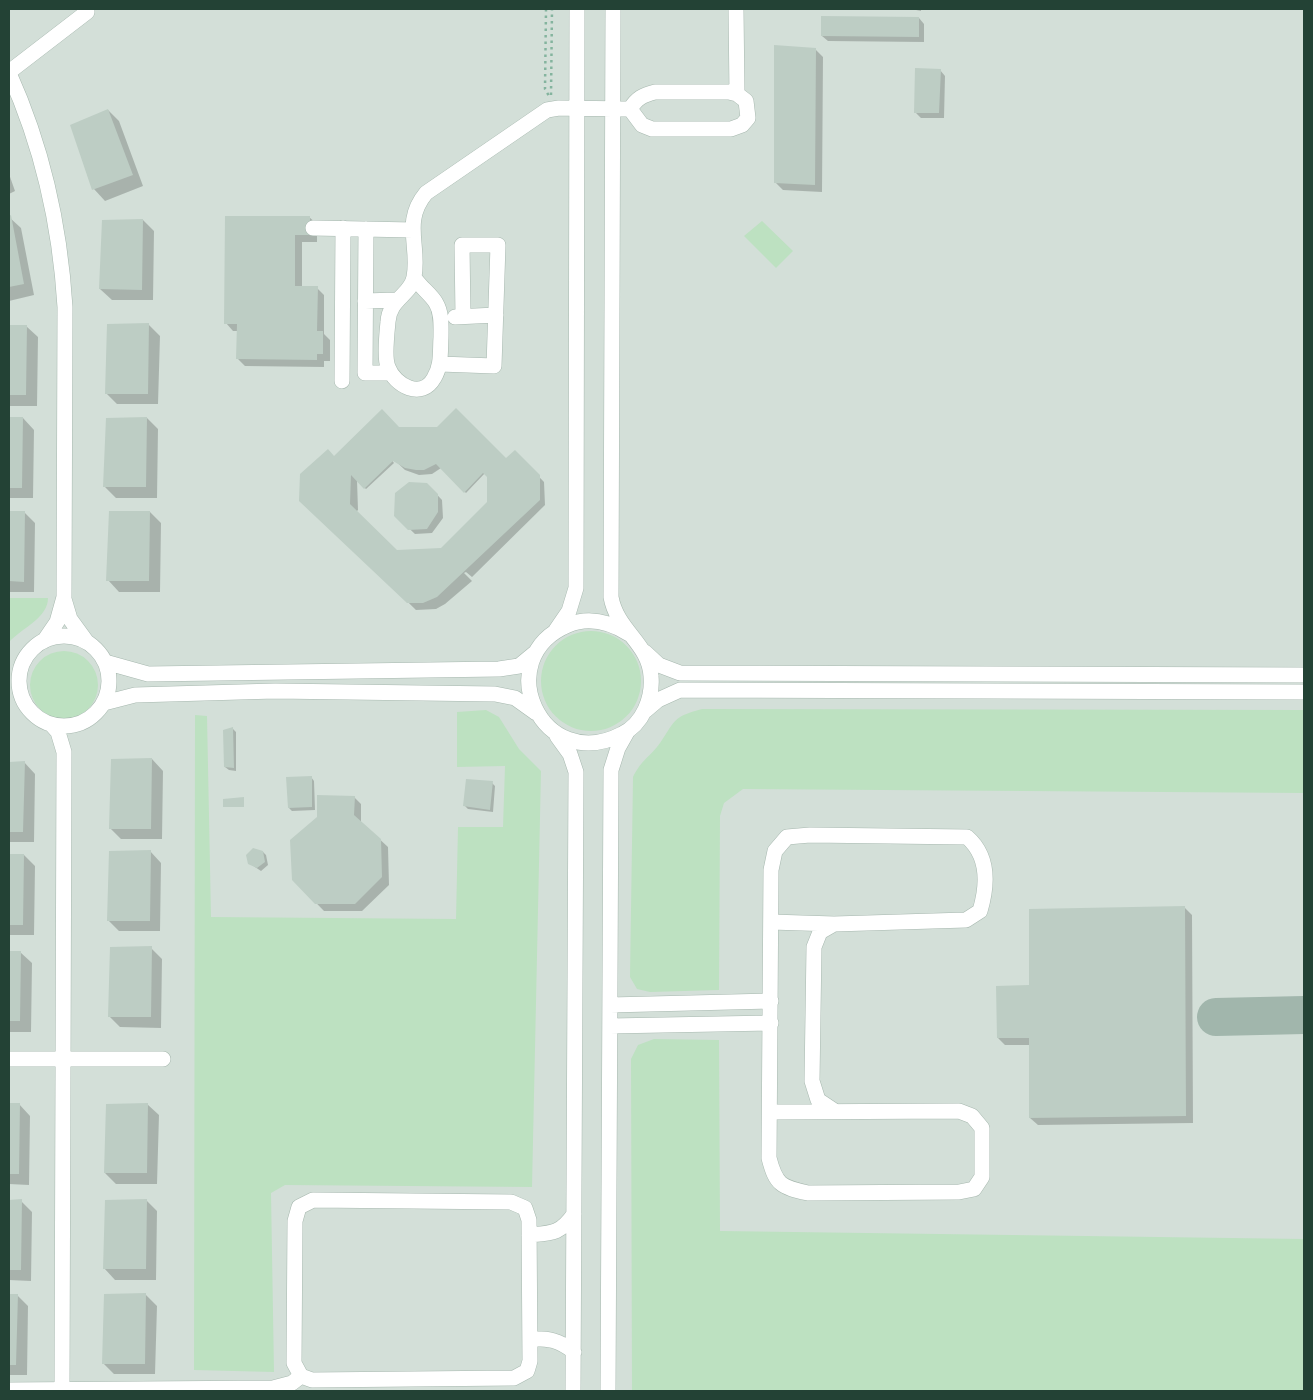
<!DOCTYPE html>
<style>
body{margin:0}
#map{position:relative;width:1313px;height:1400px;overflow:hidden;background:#e5efe9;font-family:"Exo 2",sans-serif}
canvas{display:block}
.frame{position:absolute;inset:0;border:10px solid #234235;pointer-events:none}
</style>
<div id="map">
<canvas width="1313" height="1400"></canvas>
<div class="frame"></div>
</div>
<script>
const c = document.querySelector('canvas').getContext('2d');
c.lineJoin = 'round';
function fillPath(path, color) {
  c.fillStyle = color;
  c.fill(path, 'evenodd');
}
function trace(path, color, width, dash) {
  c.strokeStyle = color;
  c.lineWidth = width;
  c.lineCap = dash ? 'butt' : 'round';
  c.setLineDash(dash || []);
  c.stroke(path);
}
fillPath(new Path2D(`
 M9,9H1304V1391H9Z`), '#d3dfd8');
fillPath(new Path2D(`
 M762,221L793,251L776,268L744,236Z
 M9,598H48C48,618 22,628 9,642Z
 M541 681a50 50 0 1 1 100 0a50 50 0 1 1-100 0Z
 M30 685a34 34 0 1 1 68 0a34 34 0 1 1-68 0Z
 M702,709L1304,710V793L743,789L724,803L720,816L719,990L650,992L637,989L630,977L633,777C642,759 650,757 660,743C676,720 672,717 702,709Z
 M486,710L499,717L519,749L541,771L532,1187L285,1185L271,1193L274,1372L194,1370L195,715L207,716L211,917L456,919L458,827H503L505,766L457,767V712Z
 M654,1039L719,1040L720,1231L1304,1239V1391H632L631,1059L638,1045Z`), '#bde1c1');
fillPath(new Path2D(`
 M911,9H921V11Z
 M919,18L924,24V42L828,41L822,36Z
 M816,50L823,57L822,192L783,190L776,183Z
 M940,70L945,76L944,118H921L916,113Z
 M108,110L119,121L143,186L105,201L94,189Z
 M9,174L15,191L9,194Z
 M9,217L21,228L34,295L9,301Z
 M226,217H309L317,224V242H302V287L317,288L324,295V334L330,340V361H324V367L245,366L238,359V331H233L226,323Z
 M143,220L154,231L153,300H112L100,289Z
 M148,324L160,336L158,404H117L106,393Z
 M9,326H26L38,337L37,406H9Z
 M23,418L34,430L33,498H9V419Z
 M147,418L158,429L157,498H116L105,487Z
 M399,428L506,460L515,452L544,482L545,505L472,577L466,572L464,573L472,581L445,604L436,609L416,610L336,532L334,457ZM385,451L405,470L419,475L432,474L441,468L466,493L485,473L489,477L488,503L441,550L396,551L356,512L358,510L357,480L366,489L394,463Z
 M427,484L442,500L443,518L432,533L415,534L395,515Z
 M24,512L35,523L34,592H9V513Z
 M150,512L161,523L160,592H119L108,580Z
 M233,729L236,732V771L229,770L225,767Z
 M152,759L163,771L162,839H121L110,828Z
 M24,762L35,774L34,842H9V763Z
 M311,777L314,781L315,810L292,811L289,808Z
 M492,783L495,786L493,812L468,809L465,806Z
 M354,797L361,804V822L388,847L389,885L362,911H324L293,879Z
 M244,799V807H224Z
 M150,851L161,863L160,931H119L108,920Z
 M263,852L266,855L268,865L261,871L249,863Z
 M24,855L35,866L34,935H9V856Z
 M1185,908L1192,915L1193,1123L1038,1125L1030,1118V1045H1005L998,1038L1030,986Z
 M151,948L162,959L161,1028L120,1027L109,1016Z
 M9,952H20L32,963L31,1032H9Z
 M19,1104L30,1116L29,1185L9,1184V1105Z
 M147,1104L159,1115L157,1184H116L105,1173Z
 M146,1200L157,1211L156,1280H115L104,1268Z
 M9,1201H21L32,1212L31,1281L9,1280Z
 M145,1294L157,1306L155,1374H114L103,1363Z
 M9,1295H17L28,1306L27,1375H9Z`), '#0003');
trace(new Path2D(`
 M1216,1017L1304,1015`), '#a1b6ac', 38);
fillPath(new Path2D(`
 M821,16L919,17V37L821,36Z
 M774,45L816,48L815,185L774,183Z
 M915,68L941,69L939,113H914Z
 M108,109L133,175L92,190L70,125Z
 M11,215L24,284L9,287V216Z
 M225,216H310V235H295V286H318L317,331H323V354H317V360L236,359L237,324H224Z
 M143,219L142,290L99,289L102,220Z
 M149,323L148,394H105L107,324Z
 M9,325H27L26,395H9Z
 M456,408L506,458L515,450L540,475V500L437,597L423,603H407L299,501L300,474L328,449L334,456L382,409L399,427H437ZM393,461L405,468L416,470H424L436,464L464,493L483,473L487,477V502L441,548L397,550L350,504L351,475L364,489Z
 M9,417H23L22,488H9Z
 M147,417L146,487H103L106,418Z
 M409,482L427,483L438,494V512L427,529L408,530L394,516L395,493Z
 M9,511H25L24,582L9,581Z
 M109,511H150L149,581H106Z
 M233,727L234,768L224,767L223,730Z
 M152,758L151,829H109L111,759Z
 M25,761L23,832H9V762Z
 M312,776V807L288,808L286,777Z
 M466,779L493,781L490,810L463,806Z
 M317,795L355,796L354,815L381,839L382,877L355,904H315L292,880L290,840L317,817Z
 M244,797V807H223V799Z
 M253,848L263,851L265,862L257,868L248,864L246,855Z
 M151,850L150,921H107L109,851Z
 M9,854H24L23,925H9Z
 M1185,906L1186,1116L1029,1118V1038H997L996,986L1029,985V909Z
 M152,946L151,1017H108L110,947Z
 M9,951H21L20,1021H9Z
 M9,1103H20L19,1174H9Z
 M148,1103L147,1173H104L106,1104Z
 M22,1199L21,1270H9V1200Z
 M147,1199L146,1269H103L105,1200Z
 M146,1293L145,1364H102L104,1294Z
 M9,1294H18L16,1365H9Z`), '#bdcdc4');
const minor = new Path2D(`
 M613,9L611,597C617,631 649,643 651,676C653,698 643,724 622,734C541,776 489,658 568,625C590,616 610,622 629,634
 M736,9L737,94
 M9,72L87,12
 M9,73C43,148 60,225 65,307L64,597L57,622L44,641
 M313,228L413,230
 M366,229L365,373H391
 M414,277C420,287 431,294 436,303C442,313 441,326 441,337C440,351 442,365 434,378C422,400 395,386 388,367C384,358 387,332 388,322C389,299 411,295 414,277C420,246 402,222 426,193L547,110L559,108L630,109L642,125L652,129H731L742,125L748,118L746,101L737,94L729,92H655C643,95 637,98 630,109
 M365,301L396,300
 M455,317L496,315
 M440,364L494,366L498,245H462L463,316
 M342,381L343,228
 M64,599L70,619L86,641
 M556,630L569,611L576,588L577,9
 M19 681a45 45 0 1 1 90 0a45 45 0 1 1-90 0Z
 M645,652L659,665L680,673L1304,675
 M105,662L148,674L499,669L519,666L536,652
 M104,703L135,695L275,691L495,694L515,698L536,713
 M645,711L658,700L680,690L1304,692
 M51,724L58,732L64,752L62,1391
 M557,736L570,754L576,772L573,1391
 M610,1005L771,1001
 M610,1026L771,1023
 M9,1059H163
 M833,1110L818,1100L812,1081L814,947L820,932L834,924
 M770,1112L959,1111L972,1116L982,1128V1177L974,1189L959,1192L808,1193C781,1187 776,1185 769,1158L771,870L775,851L787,837L810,835L967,837C989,856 988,884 980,911L966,920L834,924L771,922
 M313,1200L511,1202L525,1208L529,1220L530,1361L527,1371L514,1378L312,1380L301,1376L294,1363L295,1221L299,1207Z
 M529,1235C552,1233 560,1234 574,1214
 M530,1339C548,1338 559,1340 574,1352
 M9,1390L273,1388L292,1383L301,1376
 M608,1391L611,770L618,748L627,732`);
trace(minor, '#a7b8af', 16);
trace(new Path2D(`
 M546,9L545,89L549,96
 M551,95L552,9`), '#84b49e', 2.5, [2.5, 4]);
trace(minor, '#fff', 15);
</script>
